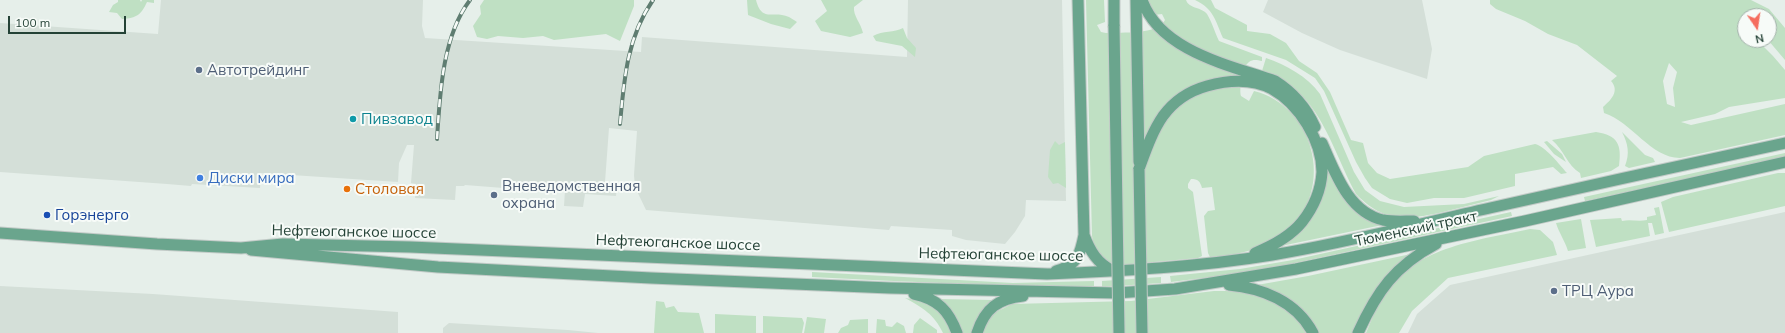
<!DOCTYPE html>
<meta charset="utf-8">
<style>
body{margin:0}
#map{position:relative;width:1785px;height:333px;overflow:hidden;background:#e6efea;font-family:Mulish,sans-serif}
canvas{display:block}
.north{position:absolute;left:1737px;top:8px;width:40px;height:40px;box-sizing:border-box;background:#f7fbf8;border:1px solid #a3b1aa;border-radius:50%;rotate:167deg;font-size:11px;font-weight:700;line-height:16px;text-align:center;color:#244236}
.north::after{content:'';display:block;margin:auto;width:14px;height:18px;background:#f56d5e;clip-path:polygon(50% 0,100% 100%,50% 72%,0 100%)}
.scale{position:absolute;left:8px;top:16px;width:118px;height:18px;box-sizing:border-box;border:2px solid #244236;border-top:0;padding-left:5px;font-size:12px;line-height:14px;white-space:nowrap;color:#244236;-webkit-text-stroke:3px #f7fbf8;paint-order:stroke}
</style>
<div id="map">
<canvas width="1785" height="333"></canvas>
<div class="north">N</div>
<div class="scale">100 m</div>
</div>
<script>
const c = document.querySelector('canvas').getContext('2d');
c.lineJoin = 'round';
function fillPath(path, color) {
  c.fillStyle = color;
  c.fill(path, 'evenodd');
}
function trace(path, color, width, dash) {
  c.strokeStyle = color;
  c.lineWidth = width;
  c.lineCap = dash ? 'butt' : 'round';
  c.setLineDash(dash || []);
  c.stroke(path);
}
function drawText(font, color, halo, rows, align = 'center') {
  c.font = font + ' Mulish,sans-serif';
  c.lineWidth = 4;
  c.setLineDash([]);
  c.textBaseline = 'middle';
  c.strokeStyle = halo;
  c.fillStyle = color;
  for (const [text, x, y, turn = 0] of rows) {
    c.save();
    c.translate(x, y);
    c.rotate((+turn || 0) * Math.PI / 180);
    c.textAlign = isNaN(turn) ? turn : align;
    if (halo) c.strokeText(text, 0, 0);
    c.fillText(text, 0, 0);
    c.restore();
  }
}
fillPath(new Path2D(`
 M161,0H423L422,26L425,38L641,52L642,37L907,57L908,0H1062L1066,201L1026,200L1025,216L1015,232L1005,244L966,240L952,236V230L891,226L889,230L646,210L635,187L634,175L637,131L609,128L605,182L617,184L616,196L585,194L583,207L564,206L565,190L542,189V191L465,185L464,186H456L455,200L415,198L416,184L411,183L414,145H407L399,163L398,182L261,173L260,188L192,184L191,186L167,184L0,172V23L158,34Z
 M1268,0H1422L1432,49L1427,79L1340,50L1302,33L1263,12Z
 M1785,212V333H1408L1417,314L1450,285Z
 M0,286L153,294L398,312V333H0Z
 M449,323L568,330L598,333H443V328Z`), '#d4dfd8');
fillPath(new Path2D(`
 M118,0H140L141,2L142,0H154V3L147,2C141,15 137,18 122,19L117,13L109,12L113,5L118,2Z
 M484,0H634V6L620,41L606,34L554,40L543,36L523,38L498,36L487,39L477,37L473,26L481,14L480,6Z
 M747,0H756C762,23 773,10 789,17C791,18 794,20 797,22L790,29L771,24L748,15Z
 M821,0H863L854,7C853,16 861,23 863,33L850,37L821,31L815,21L827,11Z
 M1086,0H1104L1105,22L1097,25L1101,32L1106,33C1122,32 1158,35 1165,20L1162,14L1154,15L1148,0H1186C1189,9 1202,7 1207,14C1212,22 1215,33 1219,41L1262,57V61C1257,60 1253,59 1249,62C1242,67 1239,89 1241,96L1249,101L1254,91C1314,106 1335,187 1289,229C1267,249 1239,255 1210,257L1208,253L1204,216L1208,211L1215,210L1212,187L1202,188C1200,181 1198,179 1191,179L1188,184V188L1193,192L1202,256L1198,258L1121,265C1103,263 1095,254 1092,236Z
 M1195,0H1211L1215,8L1247,25V31L1270,34L1286,43L1299,61L1317,73L1330,92L1351,140L1363,143L1368,163L1377,173L1390,179L1468,167L1484,156L1535,144C1545,146 1560,165 1567,173L1561,174L1553,167L1515,174V186L1464,198H1434L1407,203L1390,199L1372,188L1365,178L1356,162L1324,91L1315,78L1286,60L1223,38C1215,20 1214,9 1195,0Z
 M1490,0H1751L1769,9L1785,28V60L1768,40L1769,16H1745L1741,29L1745,31V40H1757L1773,56L1785,70V98L1729,107L1715,114L1681,122L1691,125L1785,104V135L1680,158C1651,158 1632,122 1604,113L1603,107C1611,100 1620,91 1611,81L1617,76L1577,45L1548,34L1525,21L1496,9L1490,4ZM1669,63L1677,72L1673,88L1675,107L1667,104L1663,81Z
 M903,28L907,38L916,48L915,57L902,46L876,41L873,36C883,30 894,33 903,28Z
 M1266,58C1286,65 1307,76 1320,94L1354,172L1365,190L1380,201L1404,207L1464,204L1499,196L1491,200C1475,204 1459,208 1443,212C1407,220 1384,223 1356,194C1339,163 1327,122 1303,97C1292,85 1277,78 1262,71Z
 M1596,132C1618,135 1622,145 1619,166L1611,171L1581,178L1580,173C1567,165 1564,150 1552,140Z
 M1622,132L1645,155L1653,158L1655,162L1629,168L1625,166C1630,153 1628,144 1622,132Z
 M1055,141L1059,145L1065,142L1066,188L1058,183L1053,184L1048,177L1050,150Z
 M1547,141L1562,154L1566,162L1554,154L1544,142Z
 M1785,153V157L1585,201L1584,197Z
 M1324,159L1338,183L1387,224L1281,246L1310,217Z
 M1778,173H1785V206L1669,232L1661,202L1673,197Z
 M1659,207L1664,233L1655,235L1652,223H1648L1650,236L1596,247L1590,220L1621,218L1622,221C1631,219 1638,222 1647,220V217L1656,215L1654,208Z
 M1511,212L1512,216L1295,263L1243,273L1171,282L1170,276L1240,269L1293,260Z
 M1581,219L1586,248L1568,251C1565,241 1559,233 1556,223Z
 M1530,229L1540,230L1553,242L1557,255L1448,278L1412,311L1399,333H1366C1372,319 1377,305 1386,292C1417,246 1480,240 1530,229Z
 M1411,254L1354,333H1316L1257,285L1308,276Z
 M812,272L1013,283L1094,281V287C1000,286 906,282 812,277Z
 M1161,277V283L1102,287V281Z
 M1214,291C1250,290 1287,299 1306,333H983L988,320L994,313L1012,304L1131,301Z
 M905,298C932,302 940,308 951,333H943C934,314 923,308 905,298Z
 M939,299L992,300L993,302L974,333H962Z
 M656,301L664,302L666,308L674,306L678,312L699,313L704,333H654Z
 M715,314L756,316V333H715Z
 M763,316L802,318L804,323L802,333H763Z
 M807,317L826,319L824,333H804Z
 M920,318L937,330V333H913L914,325Z
 M868,319V333H838L841,328L848,325L850,320Z
 M877,319L885,320L886,326L892,327L897,322L904,326L906,333H876Z`), '#bfe0c3');
const primary = new Path2D(`
 M1114,0V26
 M1136,0L1139,162
 M1142,0C1160,51 1229,65 1275,81C1294,93 1306,107 1315,127
 M1322,143C1335,172 1348,212 1383,220C1393,222 1404,221 1414,221
 M1139,169C1146,150 1152,132 1163,116C1174,101 1189,91 1207,86C1229,80 1251,78 1272,89C1299,104 1322,141 1322,172C1321,190 1313,208 1302,222C1290,237 1272,246 1255,253
 M0,233L157,244L241,248L283,244L410,247L1047,274C1123,271 1198,267 1272,255C1346,243 1418,224 1490,208C1588,186 1687,164 1785,143
 M1084,235C1090,251 1097,263 1113,271
 M251,250L438,267L651,278L890,288L1116,293L1175,289L1296,269L1525,221L1785,162
 M1056,271C1077,265 1080,256 1084,235L1078,0
 M1229,285C1262,288 1296,301 1313,333
 M914,294C938,299 949,311 957,333
 M977,333C985,308 998,299 1023,296
 M1358,333C1377,291 1395,266 1436,244`);
trace(primary, '#c2cac7', 13);
trace(primary, '#6aa58d', 11);
const rail = new Path2D(`
 M620,124C624,80 627,37 653,0
 M437,139C440,94 442,37 470,0`);
trace(rail, '#5f7d71', 4);
trace(rail, '#f7fbf8', 2.5, [8]);
const primaryBridge = new Path2D(`
 M1114,26L1119,333
 M1139,169L1142,333`);
trace(primaryBridge, '#c2cac7', 13, []);
trace(primaryBridge, '#6aa58d', 11);
for (const [x, y, r, color] of [
 [199,70,4,"#5c6f8a"],
 [353,119,4,"#0f9aa8"],
 [200,178,4,"#3f7fe0"],
 [347,189,4,"#e8710a"],
 [494,195,4,"#5c6f8a"],
 [47,215,4,"#1a4fb4"],
 [1554,291,4,"#5c6f8a"]
]) {
  const dot = new Path2D();
  dot.arc(x, y, r, 0, 2 * Math.PI);
  c.fillStyle = color;
  c.fill(dot);
  trace(dot, '#f7fbf8', 1.5);
}
drawText('15px', '#4e5e75', '#f7fbf8', [
 ["Автотрейдинг",207,70],
 ["Вневедомственная",502,186],
 ["охрана",502,203],
 ["ТРЦ Аура",1562,291]
], 'left');
drawText('15px', '#0d838f', '#f7fbf8', [
 ["Пивзавод",361,119]
], 'left');
drawText('15px', '#366cbe', '#f7fbf8', [
 ["Диски мира",208,178]
], 'left');
drawText('15px', '#c56008', '#f7fbf8', [
 ["Столовая",355,189]
], 'left');
drawText('15px', '#164399', '#f7fbf8', [
 ["Горэнерго",55,215]
], 'left');
drawText('15px', '#244236', '#f7fbf8', [
 ["Тюменский тракт",1416,229,-12],
 ["Нефтеюганское шоссе",354,232,1],
 ["Нефтеюганское шоссе",678,243,2],
 ["Нефтеюганское шоссе",1001,255,1]
]);
</script>
